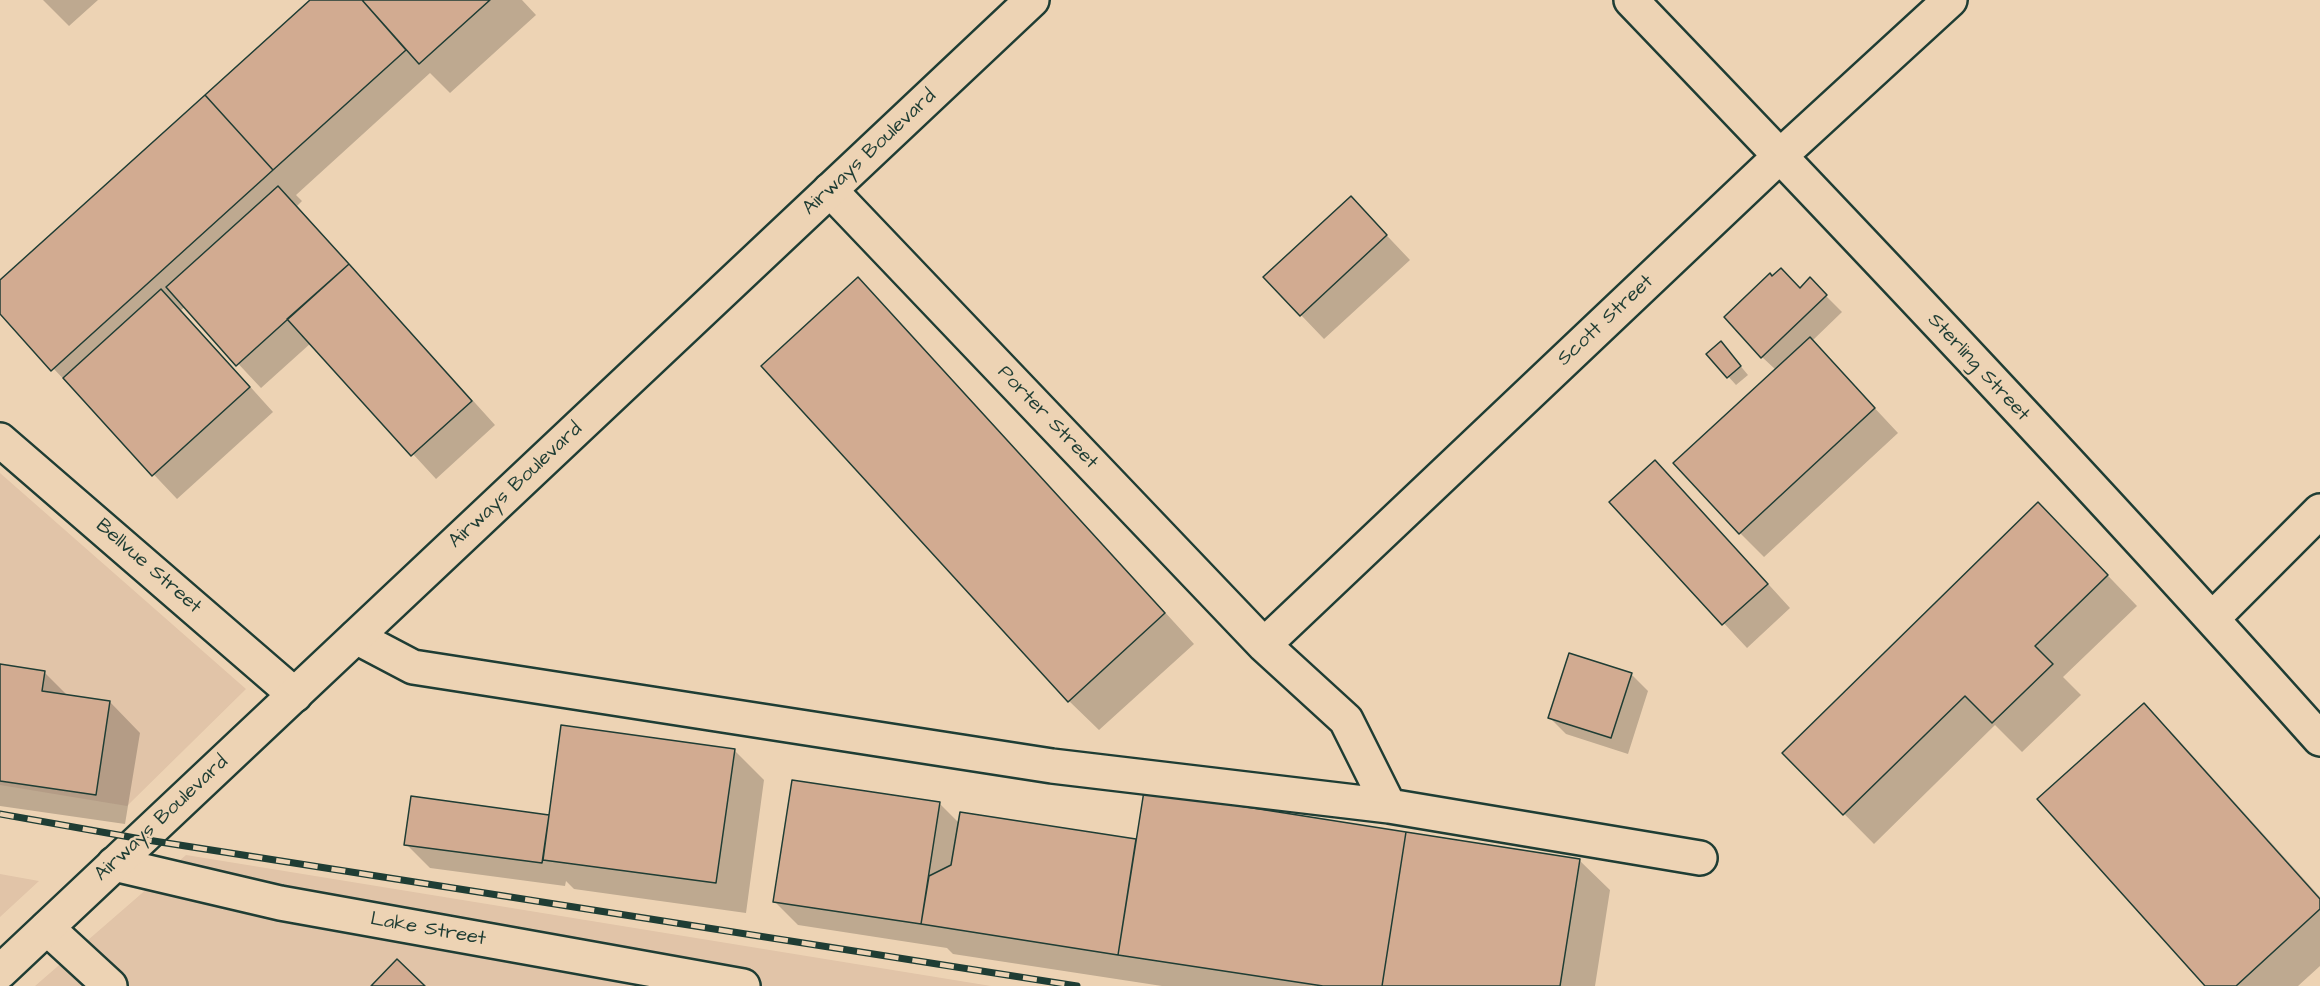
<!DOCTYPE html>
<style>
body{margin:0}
canvas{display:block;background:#edd3b4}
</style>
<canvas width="2320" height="986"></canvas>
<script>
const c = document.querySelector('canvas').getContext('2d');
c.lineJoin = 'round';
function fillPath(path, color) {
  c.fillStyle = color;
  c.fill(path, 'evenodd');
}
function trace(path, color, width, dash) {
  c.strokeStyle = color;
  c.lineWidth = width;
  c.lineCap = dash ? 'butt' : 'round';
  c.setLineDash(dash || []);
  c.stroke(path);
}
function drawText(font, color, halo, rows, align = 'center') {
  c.font = font + ' "Architects Daughter",sans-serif';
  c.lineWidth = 5;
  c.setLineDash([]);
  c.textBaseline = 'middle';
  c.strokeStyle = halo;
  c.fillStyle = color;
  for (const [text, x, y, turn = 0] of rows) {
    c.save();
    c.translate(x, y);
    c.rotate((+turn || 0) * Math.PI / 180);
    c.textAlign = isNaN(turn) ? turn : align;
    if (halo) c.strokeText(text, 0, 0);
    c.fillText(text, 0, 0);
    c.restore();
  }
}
fillPath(new Path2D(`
 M0,473L246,689L127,806L0,785Z
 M186,855L991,986H35Z
 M0,874L39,881L0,917Z`), '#e1c4a8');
fillPath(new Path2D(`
 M43,0H98L69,26Z
 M312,0H522L536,15L450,93L430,73L296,195L302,201L297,206L495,425L436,479L311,343L261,388L185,307L181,310L273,412L177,499L0,312V282Z
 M1374,222L1410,260L1324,339L1301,315Z
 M858,279L888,309L1194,644L1099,730L1069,701Z
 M1810,280L1842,312L1812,341L1898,433L1764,557L1740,533L1776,370L1762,357L1800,289Z
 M1728,351L1748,375L1736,385L1708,354Z
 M1679,486L1790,608L1747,648L1611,502Z
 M2068,534L2137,606L2063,677L2081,695L2022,752L1995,725L1874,844L1784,753Z
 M0,666L44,672L68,696L110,702L140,733L125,824L0,806Z
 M1631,674L1648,691L1628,754L1566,734L1550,718Z
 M2144,705L2174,735L2320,897V966L2298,986H2207Z
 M734,750L764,780L746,913L574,889L566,881L565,886L430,868L406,844L412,798L550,816Z
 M939,803L960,824L961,814L1137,841L1579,860L1610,890L1595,986H1162L953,954L947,948L798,925L774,901Z`), '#0003');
const building = new Path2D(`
 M310,0H362L406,50L273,170L205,95Z
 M362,0H490L419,64Z
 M205,95L273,170L51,371L0,314V280Z
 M278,186L349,264L236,366L166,287Z
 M1351,196L1387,235L1300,316L1263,277Z
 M349,264L472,401L411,456L287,319Z
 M1781,268L1800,288L1810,277L1827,295L1761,358L1724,317L1770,273L1772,276Z
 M858,277L1165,613L1068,702L761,366Z
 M161,289L250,387L152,476L63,378Z
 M1810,337L1875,408L1739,534L1673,463Z
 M1721,341L1741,366L1727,378L1706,354Z
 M1655,460L1768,584L1722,625L1609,502Z
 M2038,502L2108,575L2035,646L2053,664L1992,723L1965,696L1843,815L1782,753Z
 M1569,653L1632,673L1611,738L1548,718Z
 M0,664L45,671L42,691L110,701L96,795L0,781Z
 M2144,703L2320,899V909L2236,986H2205L2037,799Z
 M561,725L735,749L716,883L543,860Z
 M792,780L940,802L921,924L773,902Z
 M1144,791L1406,832L1382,986H1323L1118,955Z
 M411,796L549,815L542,863L404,845Z
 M960,812L1136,839L1118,955L921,924L929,876L951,865Z
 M1406,832L1580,859L1560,986H1382Z
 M397,959L425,986H371Z`);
fillPath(building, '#d2ab91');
trace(building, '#1f3d34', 1.5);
const street = new Path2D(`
 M1631,0C1864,243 2096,488 2320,739
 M830,190L1264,645L1346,720L1389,806
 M0,440L295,695
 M2212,619L2320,511
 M356,637L413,667L1052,766L1389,806L1700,858
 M1264,645L1780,156L1950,0
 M114,864L280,903L743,986
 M47,928L110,986`);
const secondary = new Path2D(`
 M0,972L1032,0`);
trace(street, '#1f3d34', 38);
trace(secondary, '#1f3d34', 38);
trace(street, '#edd3b4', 33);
trace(secondary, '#edd3b4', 33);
const rail = new Path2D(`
 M0,814L141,839L1077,986`);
trace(rail, '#1f3d34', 7);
trace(rail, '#edd3b4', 4.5, [14]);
drawText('20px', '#1f3d34', '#edd3b4', [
 ["Airways Boulevard",870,153,-43],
 ["Scott Street",1606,321,-43],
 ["Sterling Street",1978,368,47],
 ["Porter Street",1047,418,46],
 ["Airways Boulevard",516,486,-43],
 ["Bellvue Street",148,567,41],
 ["Airways Boulevard",162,819,-43],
 ["Lake Street",428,930,10]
]);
</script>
